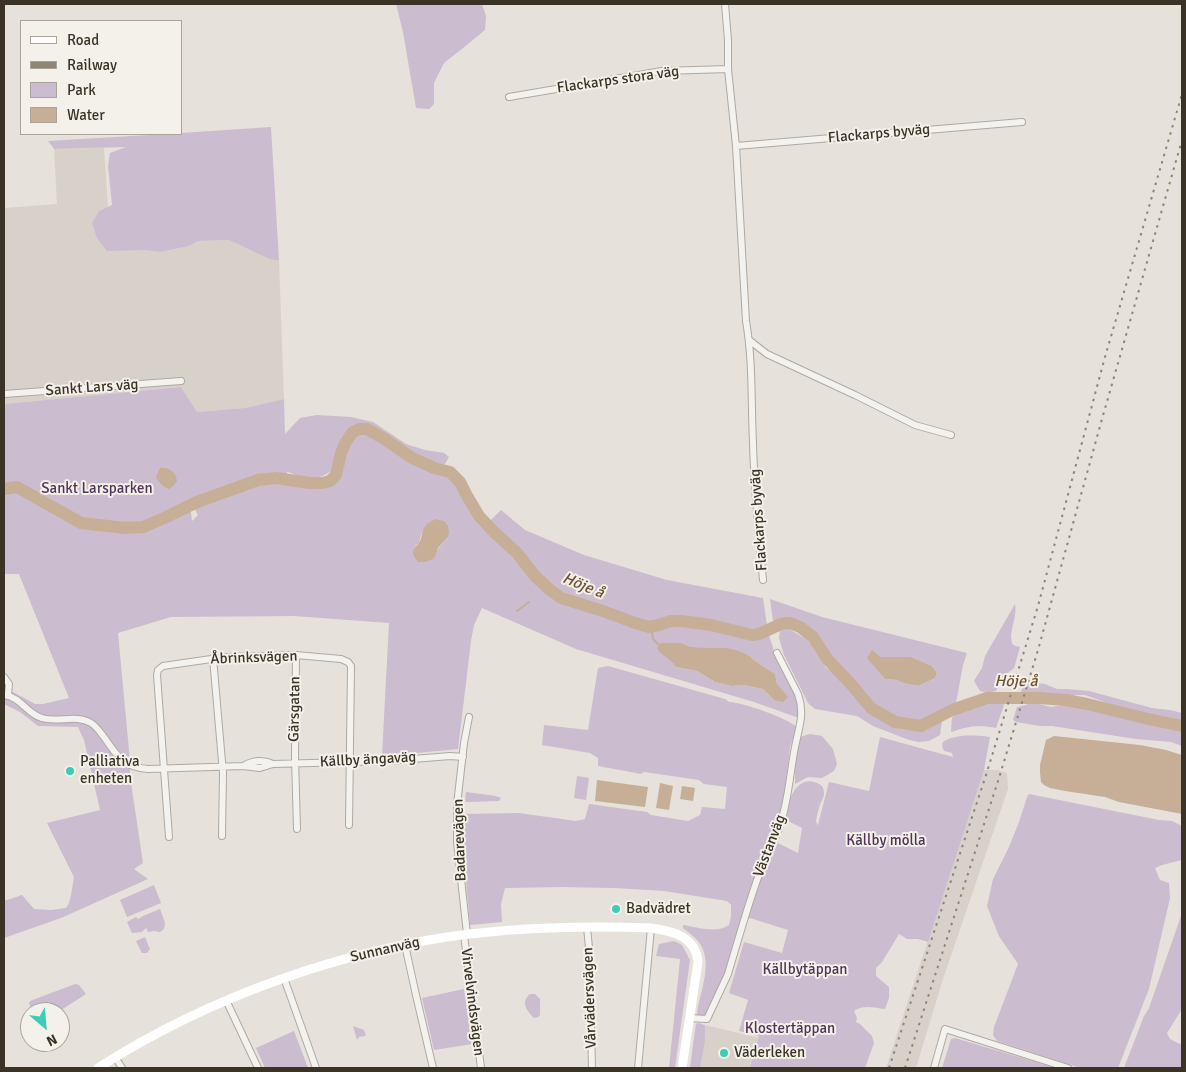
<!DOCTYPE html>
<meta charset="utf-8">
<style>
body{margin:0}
#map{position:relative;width:1186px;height:1072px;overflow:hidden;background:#e6e1db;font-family:Signika,sans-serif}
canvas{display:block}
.frame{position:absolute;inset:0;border:5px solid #3b3325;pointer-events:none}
.legend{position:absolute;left:20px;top:20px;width:162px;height:115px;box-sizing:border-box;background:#f4f0ea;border:1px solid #aaa49b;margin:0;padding:6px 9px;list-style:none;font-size:15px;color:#3b3325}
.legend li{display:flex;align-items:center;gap:10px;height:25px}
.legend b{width:25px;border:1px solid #aaa49b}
.north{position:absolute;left:20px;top:1002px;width:50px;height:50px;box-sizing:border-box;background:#f4f0ea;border:1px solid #aaa49b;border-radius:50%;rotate:153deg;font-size:14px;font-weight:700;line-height:20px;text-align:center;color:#3b3325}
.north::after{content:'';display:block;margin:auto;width:18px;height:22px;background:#3fccb7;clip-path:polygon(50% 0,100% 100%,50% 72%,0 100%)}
</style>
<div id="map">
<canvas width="1186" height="1072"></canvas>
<div class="frame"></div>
<ul class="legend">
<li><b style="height:6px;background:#fff"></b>Road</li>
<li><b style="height:6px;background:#8f8575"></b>Railway</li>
<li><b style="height:14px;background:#cbbccf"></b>Park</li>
<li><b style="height:14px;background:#c6af96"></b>Water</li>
</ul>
<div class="north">N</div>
</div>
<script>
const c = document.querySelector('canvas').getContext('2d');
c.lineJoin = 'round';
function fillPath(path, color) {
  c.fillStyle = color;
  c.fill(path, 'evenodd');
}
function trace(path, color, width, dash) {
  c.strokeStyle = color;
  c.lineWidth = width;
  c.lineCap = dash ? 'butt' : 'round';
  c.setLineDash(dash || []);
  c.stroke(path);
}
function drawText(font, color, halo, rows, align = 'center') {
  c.font = font + ' Signika,sans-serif';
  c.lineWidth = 4;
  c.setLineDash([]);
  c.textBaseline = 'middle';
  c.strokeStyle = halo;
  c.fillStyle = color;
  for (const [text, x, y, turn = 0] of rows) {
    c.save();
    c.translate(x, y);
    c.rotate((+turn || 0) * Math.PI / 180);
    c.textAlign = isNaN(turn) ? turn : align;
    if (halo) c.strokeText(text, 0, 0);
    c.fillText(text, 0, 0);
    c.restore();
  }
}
fillPath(new Path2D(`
 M104,148L108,207L99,211L144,250L161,252L189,246L198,241L229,240L269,259L279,261L284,399L245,408L197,412L181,387L4,404V208L57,204L54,149Z
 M984,770H998L1007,773L1008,789L943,979L916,1068H886Z
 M696,1023L760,1038L751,1068H690Z`), '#d7d1c9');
fillPath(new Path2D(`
 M396,4H482L486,16L485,30L463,48L444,63L434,83V104L429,109L416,108L403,32Z
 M271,127L279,261L269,259L229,240L198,241L189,246L161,252L144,250L107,251L97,238L92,223L99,211L112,205L108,166L110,153L126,147L54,149L48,141L166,134H181V133Z
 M181,387L197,412L245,408L284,399L285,434L300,418L317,415L351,417L373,422L406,444L425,450L444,453L449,457L445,464H435L422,459L387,436L367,424H359L349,429L341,437L333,470C326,475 315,480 306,479C299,478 294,473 287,472V474L257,475L190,505L192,521L198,515L194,508L259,484L278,481L292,483L309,488L323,486L332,483L340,476L344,454L348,443L355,435L362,432H366L382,440L411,461L432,471L448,475L458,483L463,496L477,519L489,522L501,510L525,530L584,555L667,580L763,598L768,632L775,654L799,699V718L754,702L576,649L482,608L474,625L471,641L458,749L417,753L382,755L389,623L294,616L171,617L118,633L130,761V776L143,863L134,869L148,879L61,918L4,938V901L22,895L34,909L51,910L66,908L69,903L71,895L74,877L47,823L100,810L84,740L78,727L38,726L20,712L4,704V687L35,704H43L69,698L19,574H4V404ZM422,531L448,537L438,549L436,555L415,546L419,543ZM681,643L691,647L727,648L750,656L755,661L775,674L777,684L787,697L774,700L763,689L742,685L732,686L715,682L697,671L676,667L672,661Z
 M770,599L822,617L967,653L963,665L956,703C943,711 930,720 914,722C886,725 867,696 850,678C844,670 836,663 830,655C821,641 815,629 799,622C790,617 783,620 773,621ZM872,651L881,657L910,658L923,662L932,666L937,673L935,678L918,686L903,683L897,680L885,679L880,672Z
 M1015,604C1018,618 1007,633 1013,645L1020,647L1014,668L1003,677L996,691L988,693L980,691L974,681L982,668L985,656Z
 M789,629L806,639L813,646L826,668L834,672L843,680L870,711L881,720L900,729L909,730L930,726L939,721H942L940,735L929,741L919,742L909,740L873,726L857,716L815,709L808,703L784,655L779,638L780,630Z
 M608,666L725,699L729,702C745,703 784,717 797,727L790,747L784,798L776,842L798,853L802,828L788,821C784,804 797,772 819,784C823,786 824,789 824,794C824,798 821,801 820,805C818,810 817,815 816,821L817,824L818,825L829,782L869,791L880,737L953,757L952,753L944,751L942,746L943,742C955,734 975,735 990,737L984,770L928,942L918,939H907L899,934L882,962L876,968V976L889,987V998L885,1009C874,1008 864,1004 854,1011L857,1018L856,1022L860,1024L872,1036L874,1043L865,1068H750L759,1036L739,1031L748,1000L729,993L744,942L782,953L788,930L750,918L749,919L748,918L725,977L707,1014L704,1016L700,1017L697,1015C699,992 715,962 698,941C694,936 688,932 683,928V925C697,927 717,934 729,925L731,916V905L727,901L664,891L615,888L561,887L505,888L501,904L502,922L470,925L460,814L519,813L576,821L585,819L589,804L647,812L651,815L688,821L700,815L702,807L725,809L727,787L704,784L699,780L644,772L641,774L598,766V758L590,753L542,745L544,725L588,730L598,668Z
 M1036,683L1045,684L1057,689H1067L1089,691L1152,708L1170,710L1182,713V721L1158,715L1129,711L1085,695H1020L1023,685Z
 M998,701L1002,702L1004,705L996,728C981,725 965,726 952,732L951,731L952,718L956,712Z
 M1031,702L1051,707L1067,704L1076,707H1086L1108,715L1175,729L1182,731V746L1171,742L1136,739L1052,726H1040L1016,722L1013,720L1017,707L1026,705Z
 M810,734L822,736L833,749L837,764L834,771L822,778L808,777L795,784V769L800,737Z
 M577,776L589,778L586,800L574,798Z
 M466,792L496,796L501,798L499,801L467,802L465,801Z
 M1029,794L1159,820L1172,821L1182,826V860L1162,865L1155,868L1160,880L1169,883L1170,898L1149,989L1118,1068H1080L997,1041L993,1035L994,1027L1018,964L999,936L987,906L993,879L1009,847L1019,822L1027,797Z
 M154,885L161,903L127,917L120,900Z
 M160,909L165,923L164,929L160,932L154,931L148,932L146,928L142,932L132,933L127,922L136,917L138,919L143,916Z
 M1182,913V1009L1167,1033L1170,1039L1182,1045V1068H1124L1144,1016L1149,1008Z
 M145,937L150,949L147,953H142L136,941Z
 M674,941L682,945L690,960L675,1068H669L680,959L656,956L659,944Z
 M75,984L79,985L86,994L58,1012H32L29,1003L30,1001Z
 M464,989L472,1044L434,1050L422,998Z
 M530,994H535L540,999V1015L538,1017L534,1018C527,1011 520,1002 530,994Z
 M699,1023L702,1024L705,1026V1040L700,1068H690L696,1024Z
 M353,1026L364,1030L366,1035L365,1036L359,1037L357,1040Z
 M294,1031L308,1068H265L256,1048Z
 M955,1038L1056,1068H942L951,1039Z`), '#cbbccf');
fillPath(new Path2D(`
 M160,468C169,467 175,471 177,481L173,486L169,489C162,486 160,484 156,477Z
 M436,519L444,521L448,526L449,531L448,537L438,548L436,555L433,559L425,562H418C409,550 414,551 420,541C422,537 421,538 422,533C424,525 429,522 436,519Z
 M661,643H681L691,647L727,648L739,651L750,656L755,661L775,674L777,684L788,697L783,702L774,700L763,689L743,685L732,686L715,682L697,671L676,667C670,657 662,657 657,648Z
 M872,650L881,657H910L923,662L932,666L937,673L935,678L918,686L903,683L897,680L885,679L867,658Z
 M1054,736L1140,745L1166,750L1182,755V814L1119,802L1105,797L1065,791L1050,788L1044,785L1041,782L1040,772V765L1046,740Z
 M597,780L648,787L645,807L595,801Z
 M660,783L673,786L669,810L656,808Z
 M682,786L695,788L693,801L680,799Z`), '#c6af96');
trace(new Path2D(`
 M517,611L529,602
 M651,627L653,639L659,645`), '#c6af96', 2);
trace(new Path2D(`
 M4,489L17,487L81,523L125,528L143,527L162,519L197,502L258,480L276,478L310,483H322L330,481L336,475L341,453L346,441L353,432L359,429H367L383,438L412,458L434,468L450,472L460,482L466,494L479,516L494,532L517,553L535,576L549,589L561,598L603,611L635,623L649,627L659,625L671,621H681L711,625L752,635L759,634L781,624L790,623L800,627L813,637L828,660L850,683L871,708L895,722L921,726L952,710L987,698H1039L1066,700L1087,704L1144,718L1182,726`), '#c6af96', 12);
const street = new Path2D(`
 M725,4L728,40V69L736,146L746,321C753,361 751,402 753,443C754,489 759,535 763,580
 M509,97L662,71L728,69
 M736,146L1022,122
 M749,340L767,354L855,395L915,425L951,435
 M4,394L181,381
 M296,655L295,757L297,829
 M213,658L223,773L222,836
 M4,677L9,684L8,695
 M4,695C21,697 27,714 42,718C58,723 76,714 91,723C96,726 100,732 104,737C117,756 123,767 148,769L243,766L260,768L273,764L388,761L450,756L463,757
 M243,766C253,760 262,759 273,764
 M169,837L157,675L158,670L163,666L225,657L296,655L341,659L348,662L351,666L349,825
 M587,927L589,948L592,1068
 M467,934L457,842V805L464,743L469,717
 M464,935L481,1068
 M405,945L416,995L433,1068
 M284,978L316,1068
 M226,1000L258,1068
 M689,1018L707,1019L728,974C737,944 745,915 755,886C762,864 774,844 781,822C789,797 790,772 795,747C799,727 805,714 798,694L777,653
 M115,1057L122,1068
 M638,1068L651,928
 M934,1068L945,1029L1068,1068`);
trace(street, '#afa9a1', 8);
trace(street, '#f4f2ee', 6);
trace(new Path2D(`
 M98,1068C207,998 341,950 469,934C529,927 591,926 651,928C672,931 696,936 698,962L682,1068`), '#fff', 9);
trace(new Path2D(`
 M889,1068L987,772L1038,606L1105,357L1182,94
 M905,1068L999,778L1038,650L1102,419L1182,140`), '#8f8575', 2, [2.5, 5]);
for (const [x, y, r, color] of [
 [70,771,5,"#3fccb7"],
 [616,909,5,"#3fccb7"],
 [724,1053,5,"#3fccb7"]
]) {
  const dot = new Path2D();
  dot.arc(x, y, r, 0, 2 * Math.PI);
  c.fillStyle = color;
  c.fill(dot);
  trace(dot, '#f4f0ea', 2);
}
drawText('15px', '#3b3325', '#f4f0ea', [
 ["Flackarps stora väg",618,80,-8],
 ["Flackarps byväg",879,134,-5],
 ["Sankt Lars väg",92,388,-4],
 ["Flackarps byväg",759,520,-94],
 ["Åbrinksvägen",254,658,-2],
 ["Gärsgatan",295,709,-89],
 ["Källby ängaväg",368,760,-3],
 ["Badarevägen",460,840,-92],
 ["Västanväg",770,846,-69],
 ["Sunnanväg",385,950,-13],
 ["Vårvädersvägen",590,998,-92],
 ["Virvelvindsvägen",472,1002,83]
]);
drawText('15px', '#503357', '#f4f0ea', [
 ["Sankt Larsparken",97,489],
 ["Källby mölla",886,841],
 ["Källbytäppan",805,970],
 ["Klostertäppan",790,1029]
]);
drawText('15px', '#3b3325', '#f4f0ea', [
 ["Palliativa",80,762],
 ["enheten",80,779],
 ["Badvädret",626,909],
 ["Väderleken",734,1053]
], 'left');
drawText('italic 16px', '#6f5330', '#f4f0ea', [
 ["Höje å",583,586,22],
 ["Höje å",1016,682]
]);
</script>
